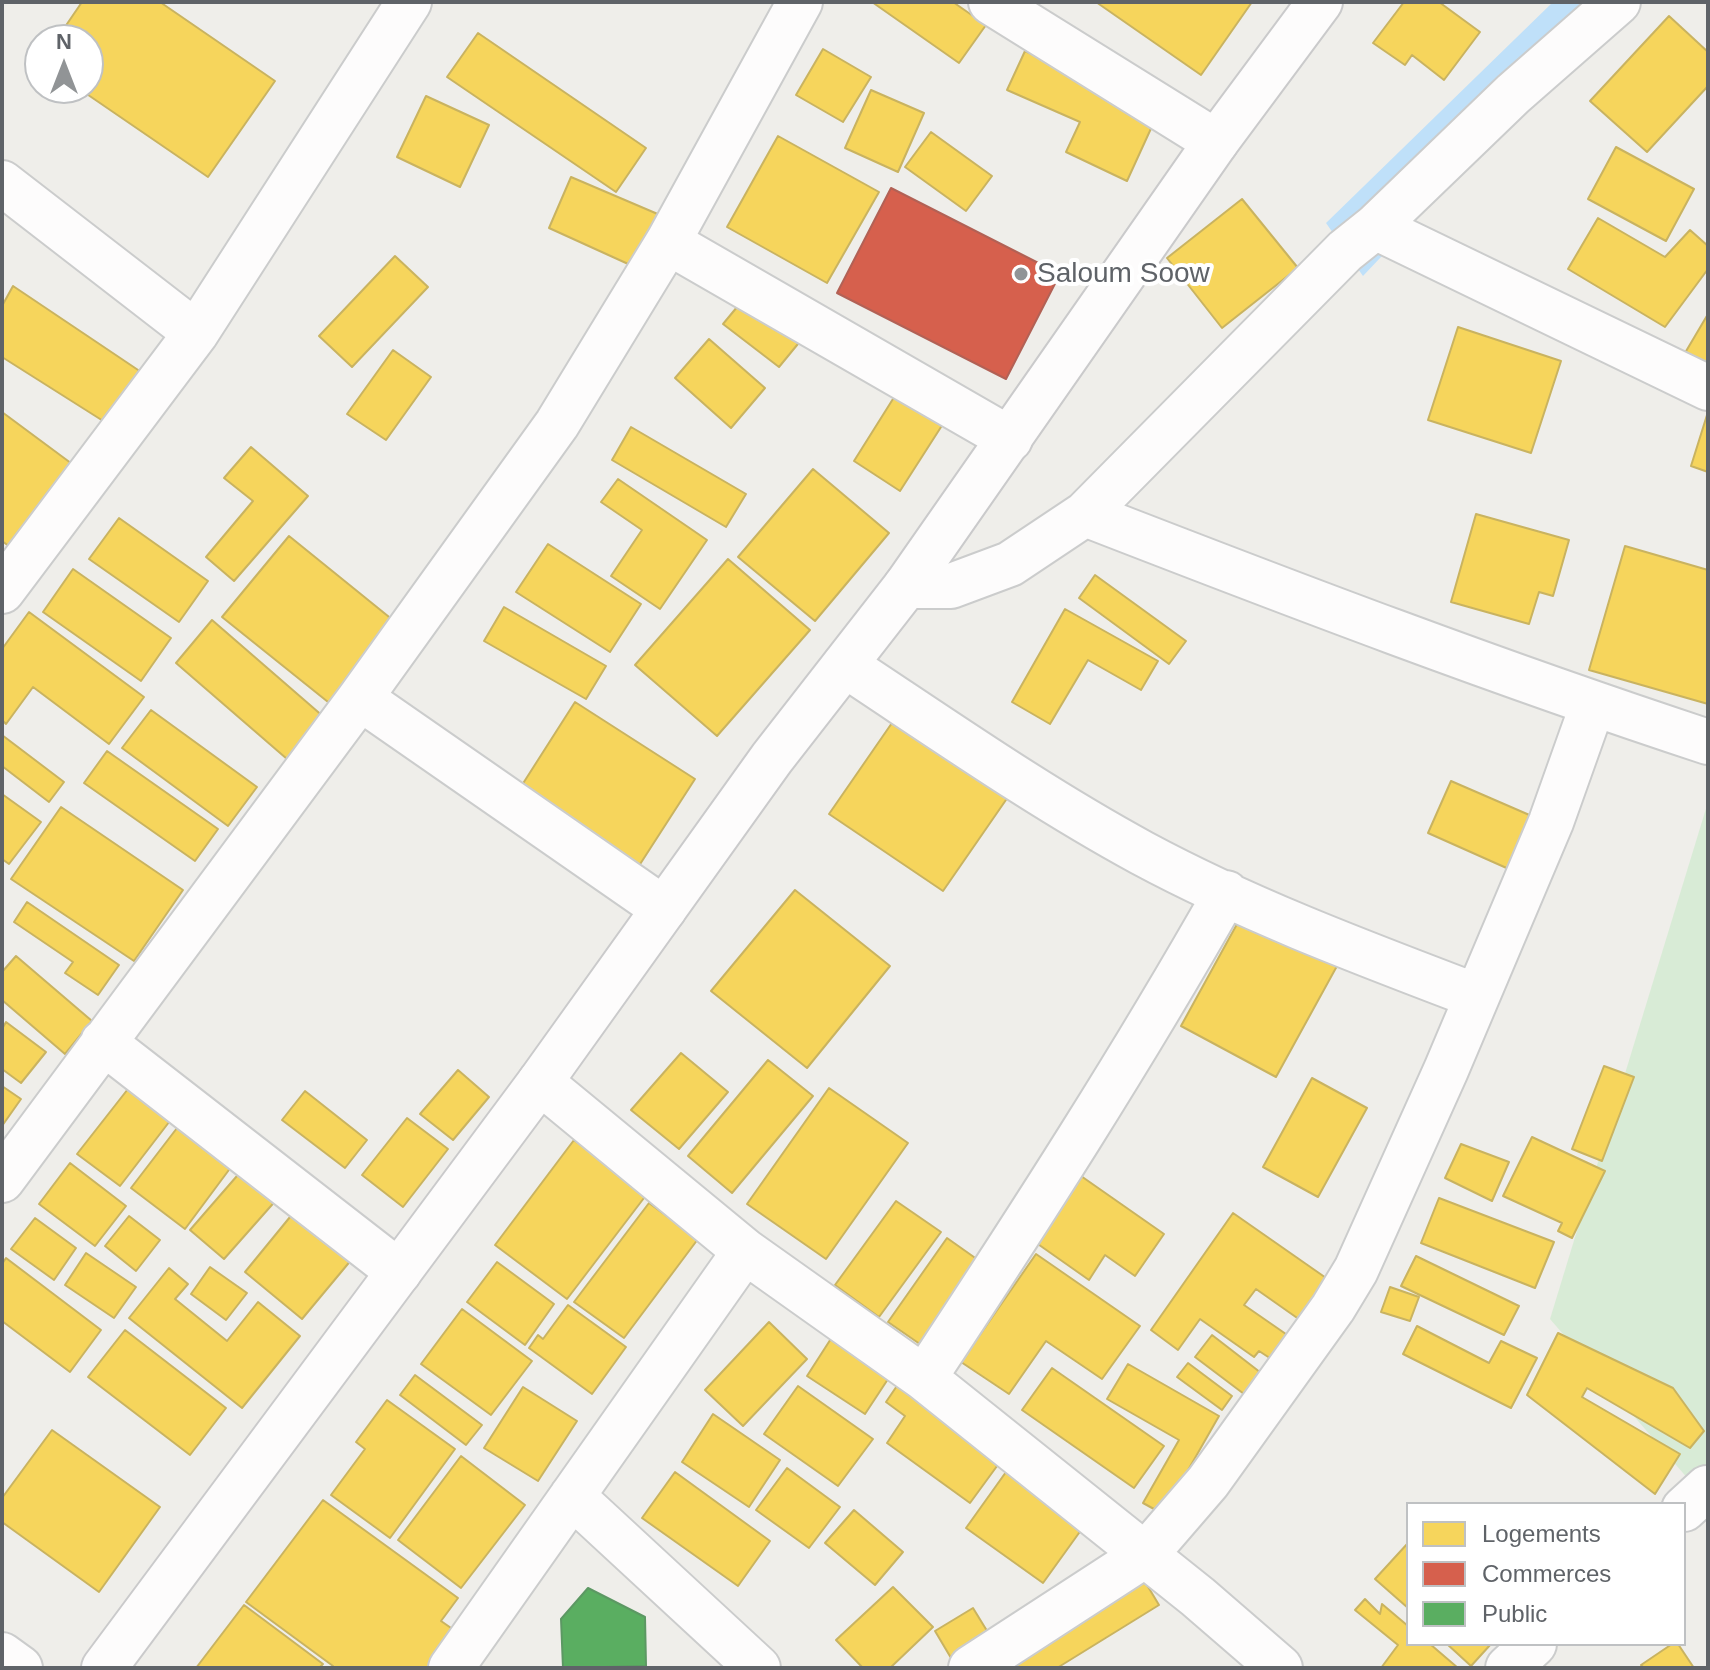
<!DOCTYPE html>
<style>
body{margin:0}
#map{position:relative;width:1710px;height:1670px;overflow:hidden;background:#efeeea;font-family:Arial,sans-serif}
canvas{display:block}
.frame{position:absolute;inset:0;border:4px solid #5f6368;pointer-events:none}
.legend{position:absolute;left:1406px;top:1502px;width:280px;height:144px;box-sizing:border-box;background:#fff;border:2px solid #bfc1c3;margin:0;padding:10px 14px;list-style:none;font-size:24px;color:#5f6368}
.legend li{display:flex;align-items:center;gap:16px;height:40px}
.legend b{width:40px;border:2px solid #bfc1c3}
.north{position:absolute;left:24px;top:24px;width:80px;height:80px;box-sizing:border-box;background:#fff;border:2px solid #bfc1c3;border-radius:50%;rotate:0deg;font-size:22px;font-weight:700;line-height:32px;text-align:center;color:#5f6368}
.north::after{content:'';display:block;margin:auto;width:28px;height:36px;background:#919496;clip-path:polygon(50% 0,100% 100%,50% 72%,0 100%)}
</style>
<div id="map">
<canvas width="1710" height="1670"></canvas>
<div class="frame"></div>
<ul class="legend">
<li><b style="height:22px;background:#f6d55c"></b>Logements</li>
<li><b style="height:22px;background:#d6604d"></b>Commerces</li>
<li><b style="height:22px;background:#5aae61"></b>Public</li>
</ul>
<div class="north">N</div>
</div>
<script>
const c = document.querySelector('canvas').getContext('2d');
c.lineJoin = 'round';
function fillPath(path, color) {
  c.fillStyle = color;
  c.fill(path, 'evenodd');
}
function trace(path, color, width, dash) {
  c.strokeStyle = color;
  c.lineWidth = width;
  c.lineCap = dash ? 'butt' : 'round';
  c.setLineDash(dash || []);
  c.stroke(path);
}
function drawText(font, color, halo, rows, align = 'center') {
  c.font = font + ' Arial,sans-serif';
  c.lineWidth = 8;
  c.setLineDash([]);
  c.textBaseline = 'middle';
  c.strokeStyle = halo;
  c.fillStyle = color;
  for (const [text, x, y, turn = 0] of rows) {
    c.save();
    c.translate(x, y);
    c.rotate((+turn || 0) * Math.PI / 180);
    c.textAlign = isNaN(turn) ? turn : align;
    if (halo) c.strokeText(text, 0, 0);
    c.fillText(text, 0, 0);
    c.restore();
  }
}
fillPath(new Path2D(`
 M1708,802V1502L1550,1319Z`), '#d8ebd6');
fillPath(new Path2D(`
 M1553,2H1631L1587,39L1363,276L1326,223Z`), '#bfe0f9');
const homes = new Path2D(`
 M82,2H160L275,81L208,177L78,88H88V40H56Z
 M872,2H953L986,25L959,63Z
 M1096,2H1252L1201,75Z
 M1404,2H1439L1480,32L1444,80L1412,55L1405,65L1373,43Z
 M1669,16L1708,52V86L1647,152L1590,101Z
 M478,33L646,148L616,192L447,77Z
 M823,49L871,77L843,122L796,95Z
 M1025,51L1159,111L1127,181L1066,152L1080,122L1007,90Z
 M871,90L924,113L898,172L845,148Z
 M426,96L489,125L460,187L397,157Z
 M931,132L992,176L966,211L905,167Z
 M778,136L879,192L827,283L727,227Z
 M1616,147L1694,189L1666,241L1588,199Z
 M571,177L660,215L637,268L549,228Z
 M1242,199L1298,268L1222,328L1167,258Z
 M1598,218L1665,257L1690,230L1708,246V269L1665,327L1568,269Z
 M395,256L428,287L352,367L319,336Z
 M13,286L150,378L119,431L2,357V306Z
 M747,295L802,339L779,367L723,324Z
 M1708,314V373L1682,358Z
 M1458,327L1561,361L1531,453L1428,420Z
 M709,339L765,388L731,428L675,378Z
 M393,350L431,377L386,440L347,414Z
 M903,383L950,413L900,491L854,461Z
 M2,412L87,475L25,558L2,541Z
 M1707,415H1708V472L1691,466Z
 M631,427L746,494L726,527L612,460Z
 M251,447L308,496L234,581L206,557L253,501L224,478Z
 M813,469L889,533L815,621L738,557Z
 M618,479L707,540L660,609L611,576L642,530L601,502Z
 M1476,514L1569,540L1553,596L1539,592L1529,624L1451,602Z
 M119,518L208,581L179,622L89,559Z
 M289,536L399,625L333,706L222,617Z
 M548,544L641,604L610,652L516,592Z
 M1625,546L1708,570V704L1589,670Z
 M728,559L810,630L717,736L635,665Z
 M73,569L171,638L141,681L43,612Z
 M1095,575L1186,641L1169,664L1079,598Z
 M504,607L606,666L586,699L484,641Z
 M1065,609L1158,661L1141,690L1088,660L1050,724L1012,702Z
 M29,612L144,697L109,744L33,687L6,724L2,720V649Z
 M212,620L325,718L287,759L176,663Z
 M575,702L695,779L635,872L515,796Z
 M151,710L257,787L228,826L122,748Z
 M894,720L1008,797L943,891L829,814Z
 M2,735L64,782L49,802L2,766Z
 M107,751L218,829L195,861L84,783Z
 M1451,781L1534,817L1511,870L1428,833Z
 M2,794L41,822L9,864L2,859Z
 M61,807L183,890L134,961L11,879Z
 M795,890L890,966L807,1068L711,991Z
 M27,902L119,965L98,995L65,973L73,962L14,922Z
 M1242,915L1337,966L1276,1077L1181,1026Z
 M16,956L92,1021L65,1054L2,1000V972Z
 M6,1022L46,1052L21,1083L2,1069V1029Z
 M681,1053L728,1092L679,1149L631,1110Z
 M768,1060L813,1096L732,1193L688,1156Z
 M1604,1066L1634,1077L1602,1161L1572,1149Z
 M458,1070L489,1097L453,1140L420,1114Z
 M1312,1078L1367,1108L1318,1197L1263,1167Z
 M135,1080L176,1113L120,1186L77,1154Z
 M2,1086L21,1099L2,1126Z
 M829,1088L908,1143L826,1259L747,1204Z
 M305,1091L367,1140L345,1168L282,1120Z
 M187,1115L240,1155L185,1229L131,1188Z
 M407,1118L448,1149L403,1207L362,1175Z
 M1532,1137L1605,1171L1572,1238L1558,1231L1562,1223L1503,1196Z
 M574,1140L647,1194L567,1299L495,1245Z
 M1461,1144L1509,1162L1492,1201L1445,1178Z
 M70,1163L126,1206L95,1246L39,1204Z
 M243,1169L278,1198L224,1259L190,1230Z
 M1081,1176L1164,1234L1135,1276L1105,1255L1089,1280L1035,1242Z
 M1439,1198L1554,1242L1535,1288L1421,1243Z
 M896,1201L941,1232L879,1317L835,1285Z
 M649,1203L698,1239L624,1338L574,1302Z
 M299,1206L357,1253L302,1319L245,1272Z
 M1233,1213L1339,1287L1310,1327L1256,1289L1244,1305L1296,1341L1279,1364L1259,1351L1254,1357L1200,1319L1178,1350L1151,1330Z
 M129,1216L160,1240L136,1271L105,1246Z
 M35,1218L76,1248L54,1280L11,1249Z
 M947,1238L988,1267L930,1351L888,1322Z
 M86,1253L136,1287L114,1318L65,1285Z
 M1036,1254L1140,1326L1102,1379L1046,1341L1009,1394L961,1362Z
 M1416,1256L1519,1306L1504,1335L1401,1286Z
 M6,1258L101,1330L70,1372L2,1321V1264Z
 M497,1262L554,1304L525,1345L467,1302Z
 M210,1267L247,1293L226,1320L191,1294Z
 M169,1268L188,1284L175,1299L227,1341L258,1302L300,1336L242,1408L129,1318Z
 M1390,1287L1419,1297L1410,1321L1381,1312Z
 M568,1305L626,1347L592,1394L529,1348L538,1335L543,1339Z
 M462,1309L532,1361L491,1415L421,1364Z
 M769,1322L807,1359L743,1426L705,1390Z
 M1417,1326L1489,1363L1501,1341L1537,1358L1511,1408L1403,1354Z
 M125,1330L226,1408L190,1455L88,1377Z
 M1558,1333L1673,1388L1704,1431L1690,1448L1587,1388L1582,1397L1680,1454L1655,1494L1527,1395Z
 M834,1334L892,1373L865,1414L807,1376Z
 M1212,1335L1265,1376L1248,1397L1195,1357Z
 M1188,1363L1232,1396L1222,1410L1177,1377Z
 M1128,1364L1219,1416L1163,1514L1143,1503L1179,1440L1107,1399Z
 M1052,1368L1164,1446L1134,1488L1022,1410Z
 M415,1375L482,1425L466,1445L400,1395Z
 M903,1377L1008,1451L970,1503L887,1443L905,1416L886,1402Z
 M798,1386L873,1439L838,1486L764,1434Z
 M523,1387L577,1421L538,1481L484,1448Z
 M387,1400L455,1449L390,1538L331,1495L365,1449L356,1442Z
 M713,1414L780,1460L749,1507L682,1462Z
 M52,1430L160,1507L99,1592L2,1522V1498Z
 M461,1456L525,1505L461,1588L398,1540Z
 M787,1468L840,1507L809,1548L756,1510Z
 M675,1472L770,1541L738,1586L642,1518Z
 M1006,1472L1084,1526L1043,1583L966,1528Z
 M323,1500L458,1598L441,1621L464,1637L441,1668H331L333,1666L246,1602Z
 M854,1510L903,1552L875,1585L825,1543Z
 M1408,1543V1608L1375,1579Z
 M1141,1575L1159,1605L1057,1668H992Z
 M893,1587L933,1627L890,1668H863L836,1640Z
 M1365,1599L1380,1614L1382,1604L1408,1626V1644H1430L1458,1668H1381L1398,1645L1355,1610Z
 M244,1605L323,1664L319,1668H196Z
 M973,1608L992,1639L954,1663L935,1631Z
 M1447,1644H1491L1471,1666Z
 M1672,1644H1678L1694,1668H1644L1641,1665Z`);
fillPath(homes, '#f6d55c');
trace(homes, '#c9b360', 2);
const shops = new Path2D(`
 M891,188L1060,274L1006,379L837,293Z`);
fillPath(shops, '#d6604d');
trace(shops, '#b26155', 2);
const public = new Path2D(`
 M588,1588L645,1617L646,1666L563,1668L561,1619Z`);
fillPath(public, '#5aae61');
trace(public, '#5c9863', 2);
const street = new Path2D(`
 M991,2L1216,142
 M2,183L196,333
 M1375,227L1708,388
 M668,242L1010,439
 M1085,514C1291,594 1498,673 1708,742
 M906,586H951L1010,564L1085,514L1345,251L1375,227L1513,94L1618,2
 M2,591L196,333L409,2
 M845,665C942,729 1039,797 1142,853C1248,910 1363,953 1476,996
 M360,698L664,909
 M103,1042L399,1272
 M540,1082L745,1251L924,1378L1198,1597L1280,1668
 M2,1180L360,698L557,424L668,242L800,2
 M924,1378C1029,1219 1132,1059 1226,893
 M572,1496L758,1668
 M1684,1509L1707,1488
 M2,1655L20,1668
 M451,1668L745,1251
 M971,1668L1145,1555L1208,1482L1333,1308L1356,1270L1446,1070L1551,822L1593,704
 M1508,1668L1534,1644`);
const secondary = new Path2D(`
 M104,1668L540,1082L772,758L906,586L1216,142L1320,2`);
trace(street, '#cbcccc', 48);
trace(secondary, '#cacacb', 48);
trace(street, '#fdfcfc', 44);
trace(secondary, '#fdfcfc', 44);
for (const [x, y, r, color] of [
 [1021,274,8,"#919496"]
]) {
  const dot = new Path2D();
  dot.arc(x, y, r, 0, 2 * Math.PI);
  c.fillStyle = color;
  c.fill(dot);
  trace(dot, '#fff', 3);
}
drawText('28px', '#5f6368', '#fff', [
 ["Saloum Soow",1037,274]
], 'left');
</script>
